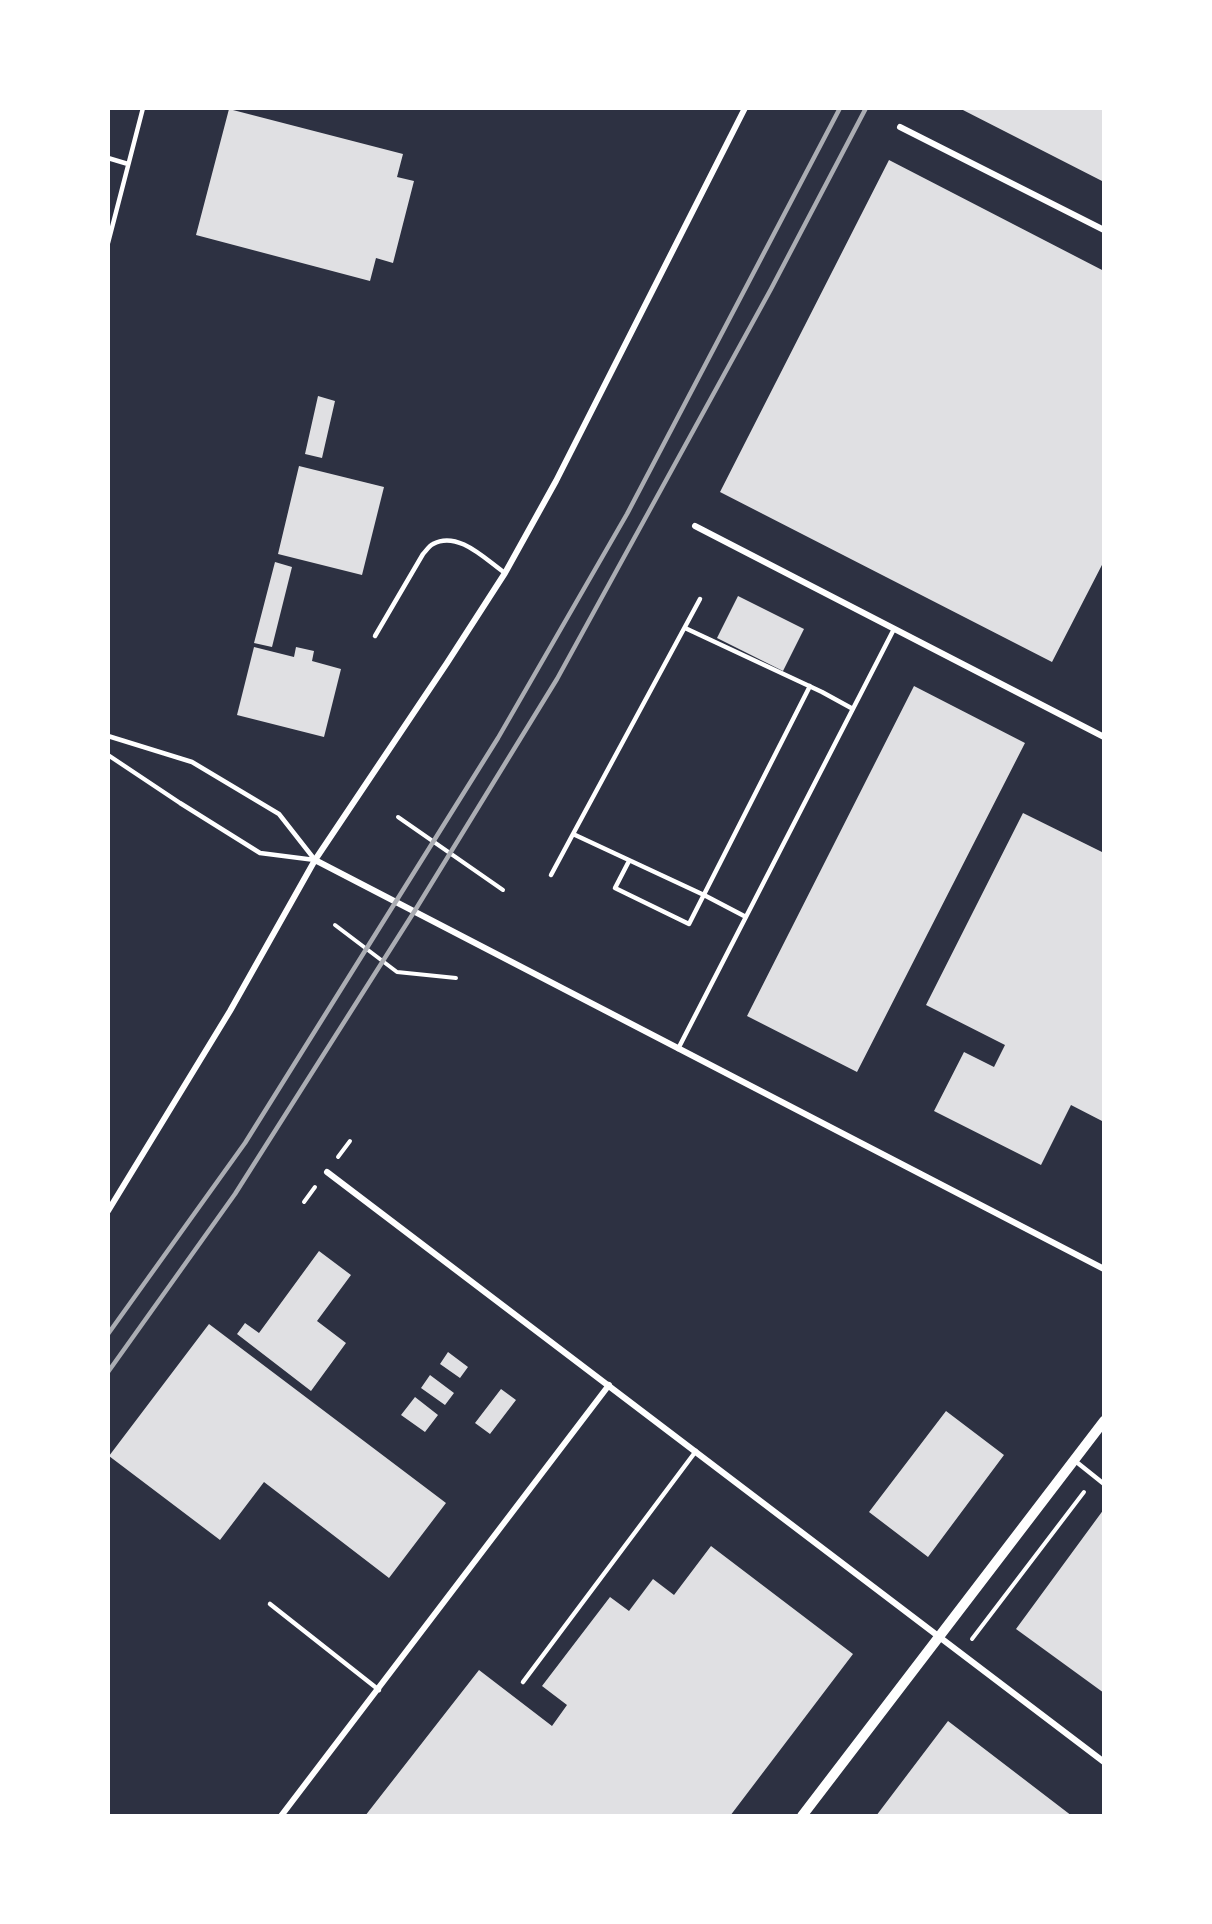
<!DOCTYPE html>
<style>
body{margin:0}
#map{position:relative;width:1212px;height:1924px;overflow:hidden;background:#2d3142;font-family:Barlow,sans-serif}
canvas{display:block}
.frame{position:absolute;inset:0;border:110px solid #fff;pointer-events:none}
</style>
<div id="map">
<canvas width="1212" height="1924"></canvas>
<div class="frame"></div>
</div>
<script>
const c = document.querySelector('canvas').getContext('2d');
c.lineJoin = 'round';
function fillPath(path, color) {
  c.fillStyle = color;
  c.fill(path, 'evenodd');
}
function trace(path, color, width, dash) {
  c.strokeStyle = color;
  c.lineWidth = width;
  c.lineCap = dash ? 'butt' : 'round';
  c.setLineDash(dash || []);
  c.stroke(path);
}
fillPath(new Path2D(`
 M959,108H1104V182Z
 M229,109L403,154L397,177L414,181L393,263L376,258L370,281L196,235Z
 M889,160L1104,271V561L1052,662L720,492Z
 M318,396L335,401L322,458L305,454Z
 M299,466L384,487L362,575L278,554Z
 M275,562L292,567L272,647L254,643Z
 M738,596L804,629L783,671L717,638Z
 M254,647L294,657L296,647L314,651L312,661L341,669L324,737L237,715Z
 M914,686L1025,743L857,1072L747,1016Z
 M1023,813L1102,852L1104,848V1122L1071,1105L1041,1165L934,1111L964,1052L994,1067L1005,1045L926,1005Z
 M319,1251L351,1275L317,1321L346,1343L311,1391L237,1334L245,1323L259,1333Z
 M209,1324L446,1503L389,1578L264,1482L220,1540L109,1456Z
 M448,1352L468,1367L460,1378L440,1364Z
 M430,1375L454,1393L445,1405L421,1388Z
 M501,1389L516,1400L490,1434L475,1423Z
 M415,1397L438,1415L425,1432L401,1415Z
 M946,1411L1004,1455L928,1557L869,1512Z
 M1104,1509V1693L1016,1629Z
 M711,1546L853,1654L730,1816H365L479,1670L552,1726L567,1705L542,1686L610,1597L629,1611L653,1579L674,1595Z
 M948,1721L1072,1816H876Z`), '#e0e0e3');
trace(new Path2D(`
 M398,817L503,890
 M335,925L397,972L456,978
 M338,1157L350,1141
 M304,1202L315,1187
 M972,1639L1084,1492`), '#fff', 4);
trace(new Path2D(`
 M108,158L128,164
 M108,243L143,108
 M700,599L573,834L704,895L746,917
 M685,628L822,692L853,709
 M375,636L423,554C426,551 429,546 433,544C458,530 486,560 505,573
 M108,736L192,762L279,814L315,860
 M108,755L180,803L260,853L315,860
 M629,861L615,888L689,924L810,686
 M551,875L573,834
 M678,1049L894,629
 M1074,1460L1104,1484
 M270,1604L379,1690
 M523,1682L696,1451`), '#fff', 4.5);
trace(new Path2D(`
 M900,127L1104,230
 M695,526L1104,737
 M315,860L1104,1269
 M327,1172L1104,1762
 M108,1211L230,1011L315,860L447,663L505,573L556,481L745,108
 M281,1816L609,1385`), '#fff', 6);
trace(new Path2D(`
 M802,1816L1104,1421`), '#fff', 10);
trace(new Path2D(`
 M108,1334L245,1143L498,738L627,514L840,108
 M108,1372L235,1194L414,912L557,679L771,289L866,108`), '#abadb3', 4.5);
</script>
